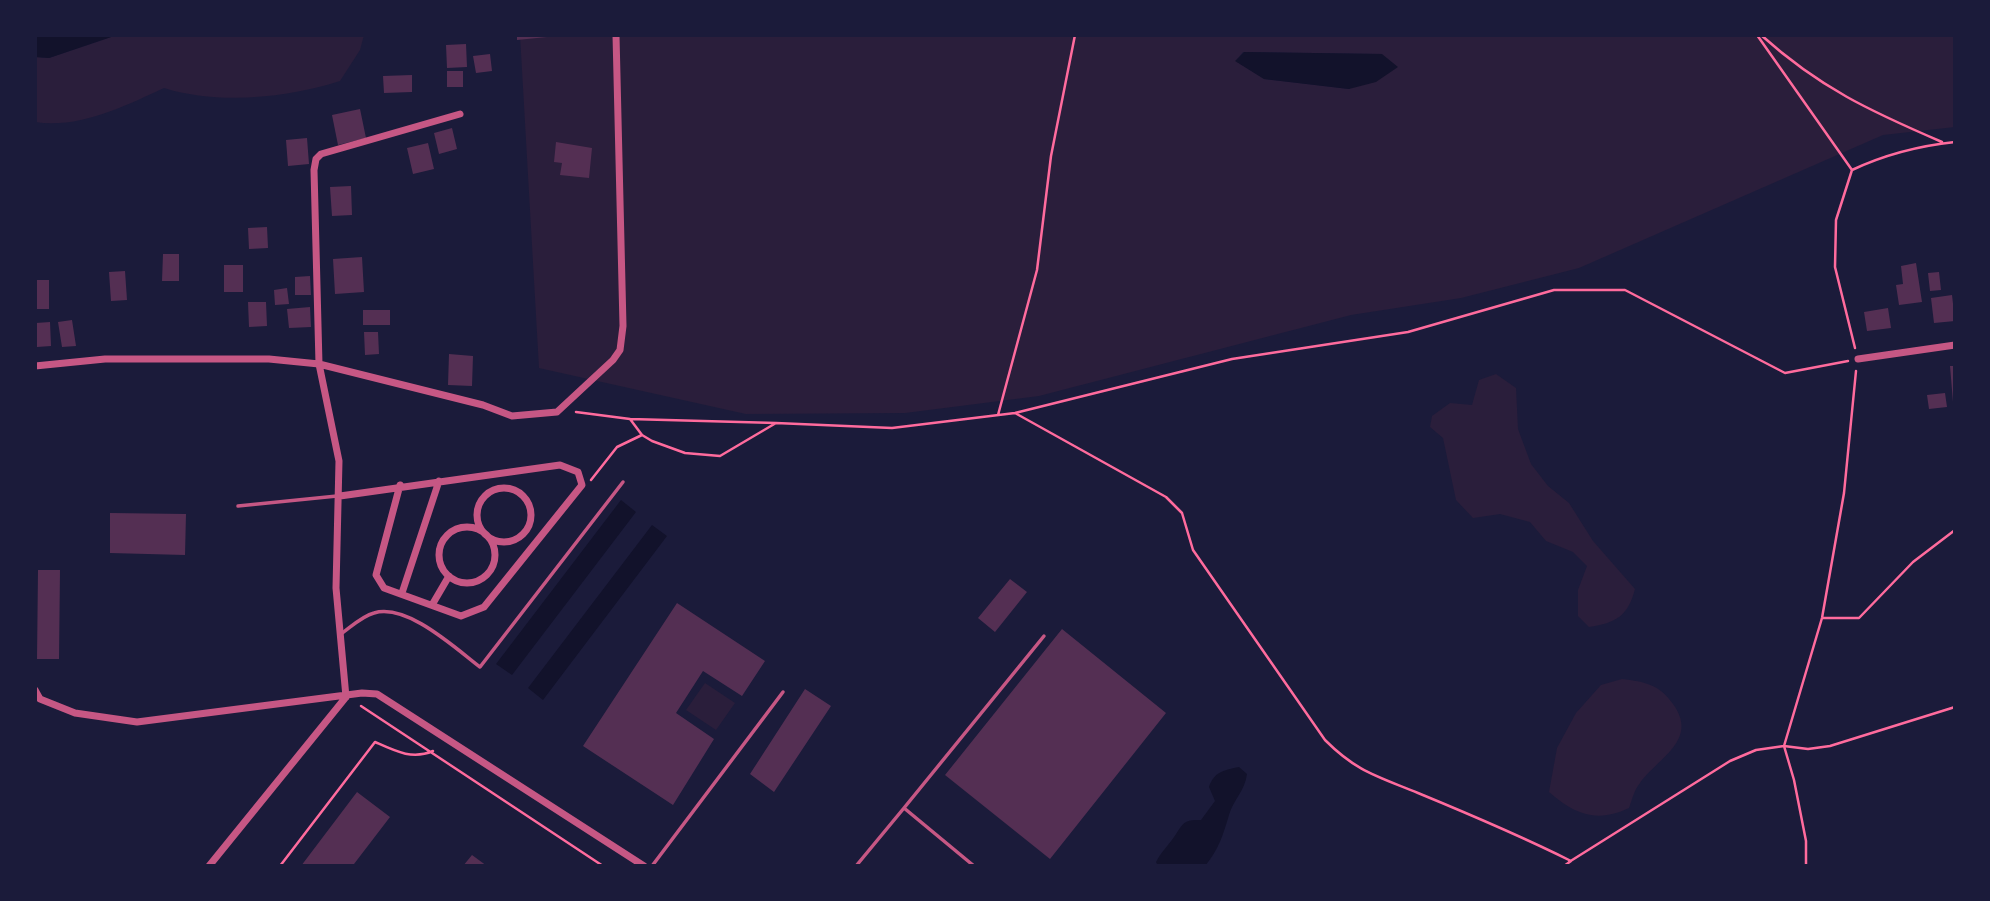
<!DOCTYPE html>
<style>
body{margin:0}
#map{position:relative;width:1990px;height:901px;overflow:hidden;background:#1b1b3a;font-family:"Work Sans",sans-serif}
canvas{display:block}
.frame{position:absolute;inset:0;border:37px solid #1b1b3a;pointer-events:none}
</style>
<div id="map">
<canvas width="1990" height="901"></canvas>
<div class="frame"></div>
</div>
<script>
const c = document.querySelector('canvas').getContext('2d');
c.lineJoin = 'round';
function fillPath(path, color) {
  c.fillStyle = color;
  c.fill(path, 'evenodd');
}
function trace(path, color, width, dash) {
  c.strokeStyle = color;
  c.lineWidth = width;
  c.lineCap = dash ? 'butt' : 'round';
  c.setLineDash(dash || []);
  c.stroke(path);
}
fillPath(new Path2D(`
 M117,35H364L360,50L340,81C286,98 219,105 164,88C125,106 79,129 35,122V57L49,58Z
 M520,35H1955V127L1883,135L1579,268L1461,298L1351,315L1039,396L905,413L746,414L539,368ZM1243,52L1382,54L1349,89L1264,79L1236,61Z
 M1496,374L1516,388L1518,429L1531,464L1548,486L1569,503L1593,541L1635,589C1628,616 1616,623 1589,627L1578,616V590L1587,566L1573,552L1546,541L1530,522L1500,514L1473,518L1456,500L1443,438L1430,427L1432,416L1450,403L1472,405L1479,380Z
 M1622,679C1645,682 1659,684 1673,704C1699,740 1659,757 1640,783C1634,790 1632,800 1629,808C1597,823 1575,815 1549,792L1557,748L1576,713L1601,685Z
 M705,683L735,703L716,730L686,710Z`), '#2a1e3b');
fillPath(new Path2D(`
 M35,35H117L49,58L35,57Z
 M1244,52L1382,54L1398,67L1376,82L1349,89L1264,79L1235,61Z
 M621,500L636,512L512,675L496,664Z
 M652,525L667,536L543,700L528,688Z
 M1239,767L1247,774C1245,791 1233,800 1229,815C1223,835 1219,849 1205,866H1158L1156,862C1161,852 1168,846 1174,837C1183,824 1183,819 1201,820L1215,801L1209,787C1214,772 1224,770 1239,767Z`), '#12122b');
fillPath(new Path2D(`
 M517,35H547V37L517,40Z
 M466,44L467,67L447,68L446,45Z
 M490,54L492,71L476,73L473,56Z
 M447,71H463V87H447Z
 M412,75V92L384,93L383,76Z
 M360,109L366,138L338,145L332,115Z
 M452,128L457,149L439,154L434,133Z
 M307,138L309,164L288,166L286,140Z
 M556,142L592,148L589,178L560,175L562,163L554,162Z
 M428,143L434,169L413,174L407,148Z
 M351,186L352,215L332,216L330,187Z
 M267,227L268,248L249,249L248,228Z
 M163,254H179V281H162Z
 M362,257L364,292L335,294L333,259Z
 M1916,263L1922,302L1899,305L1896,285L1903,284L1901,266Z
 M224,265H243V292H224Z
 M125,271L127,300L111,301L109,272Z
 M1939,272L1941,290L1930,291L1928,273Z
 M310,276L311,295H295V277Z
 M35,280H49V309H35Z
 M287,288L289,304L275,305L274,290Z
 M1952,295L1955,321L1934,323L1931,298Z
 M248,302H266L267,326L249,327Z
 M310,307L311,327L289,328L287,309Z
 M1888,308L1891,328L1867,331L1864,312Z
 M363,310H390V325H363Z
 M72,320L76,346L62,347L58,322Z
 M50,322L51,346L37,347L36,323Z
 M364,332H378L379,354L365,355Z
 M449,354L473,356L472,386L448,385Z
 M1950,366H1955V402H1953Z
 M1945,393L1947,407L1929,409L1927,395Z
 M110,513L186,514L185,555L110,553Z
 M38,570H60L59,659H37Z
 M1010,579L1027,592L995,632L978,618Z
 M677,603L765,661L742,696L703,671L676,713L714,739L673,805L583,746Z
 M1062,629L1166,713L1050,859L945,775Z
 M805,689L831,706L774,792L750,774Z
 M357,792L390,817L354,864L356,866H301Z
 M472,855L487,866H463Z`), '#542f53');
trace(new Path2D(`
 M1757,35L1852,170
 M1761,35C1820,88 1870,111 1942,142
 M1855,348L1835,267L1836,220L1852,170C1886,154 1917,146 1955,142
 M576,412L630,419L642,435L652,441L685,453L720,456L776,423L892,428L1015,413L1232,359L1408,332L1554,290H1625L1785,373L1848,361
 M1015,413L1166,497L1182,513L1193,550L1325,740C1357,772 1377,776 1418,793C1469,814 1521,836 1571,861L1564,866
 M998,415L1037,270L1051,156L1075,35
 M630,419L776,423
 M591,480L617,447L642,435
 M1822,618H1859L1913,562L1955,530
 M361,706L603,866
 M1569,862L1730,761L1756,750L1784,746L1808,749L1830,746L1955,707
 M280,866L375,742C395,751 412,760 433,751
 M1806,866V841L1794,780L1784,746L1822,618L1844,493L1856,371`), '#ff6b9d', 2.5);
trace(new Path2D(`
 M238,506L337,496
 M341,634C351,627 362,616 374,613C407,603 455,648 480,667L623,482
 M904,808L1044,636
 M652,866L783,692
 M856,866L904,808L974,866`), '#c65784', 3.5);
trace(new Path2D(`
 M1858,359L1955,345
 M35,366L105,359H269L319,364L483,405L512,416L557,412L613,360L620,350L623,326L616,35
 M477 515a27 27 0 1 1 54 0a27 27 0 1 1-54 0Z
 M340,496L560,465L578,472L582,485L484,607L461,616L384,588L376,575L400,485
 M439 555a28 28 0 1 1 56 0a28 28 0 1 1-56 0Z
 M402,593L439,481
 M432,605L449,576
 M35,690L40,699L75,713L137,722L362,693L377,694L644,866
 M346,697L336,588L339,461L319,364L314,170L316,159L321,154L460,114
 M209,866L346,697`), '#c65784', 7);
</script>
